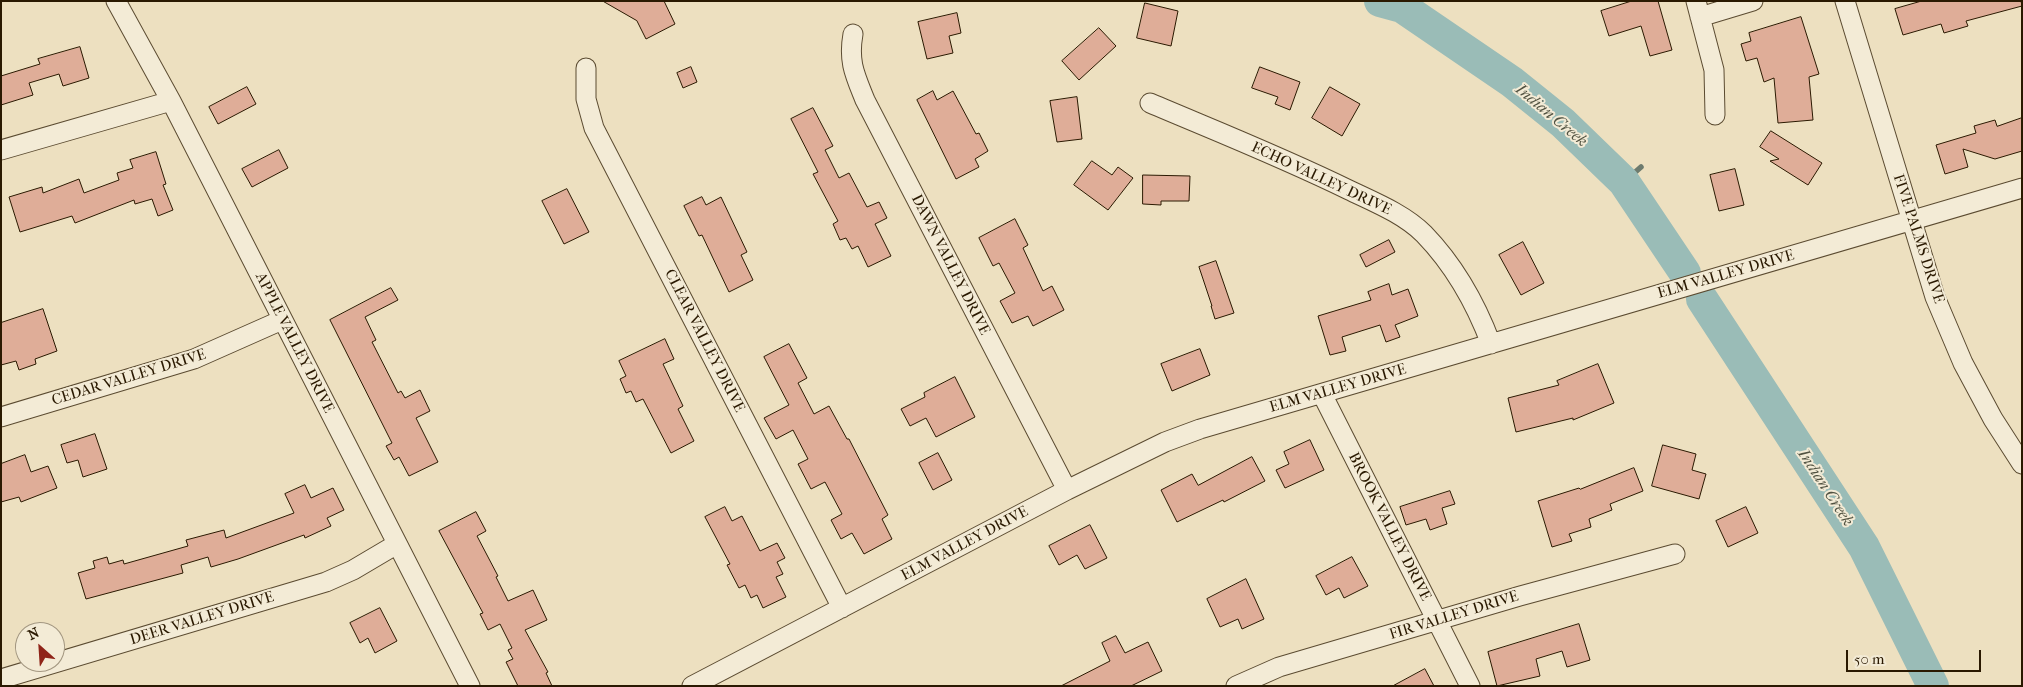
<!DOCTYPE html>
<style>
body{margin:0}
#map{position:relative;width:2023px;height:687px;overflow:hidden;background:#ede0c0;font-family:"IM FELL French Canon",serif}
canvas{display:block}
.frame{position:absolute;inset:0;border:2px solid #2a1901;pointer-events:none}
.north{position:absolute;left:15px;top:622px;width:50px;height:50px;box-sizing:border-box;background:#f3ebd6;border:1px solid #a39781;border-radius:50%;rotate:334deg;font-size:14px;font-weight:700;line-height:20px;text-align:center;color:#2a1901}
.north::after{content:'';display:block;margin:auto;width:18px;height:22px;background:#8f2418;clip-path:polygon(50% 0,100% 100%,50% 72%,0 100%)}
.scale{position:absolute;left:1846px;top:650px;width:135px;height:22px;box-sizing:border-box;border:2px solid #2a1901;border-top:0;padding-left:6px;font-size:15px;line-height:18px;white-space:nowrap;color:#2a1901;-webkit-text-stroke:4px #f3ebd6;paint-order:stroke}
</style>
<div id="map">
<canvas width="2023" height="687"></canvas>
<div class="frame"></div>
<div class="north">N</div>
<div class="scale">50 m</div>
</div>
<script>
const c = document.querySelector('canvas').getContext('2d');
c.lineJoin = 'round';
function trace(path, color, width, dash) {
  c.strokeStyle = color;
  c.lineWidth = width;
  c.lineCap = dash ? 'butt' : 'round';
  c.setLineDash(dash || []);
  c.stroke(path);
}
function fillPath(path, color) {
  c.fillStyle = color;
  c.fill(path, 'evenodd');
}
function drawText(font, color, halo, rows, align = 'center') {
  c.font = font + ' "IM FELL French Canon",serif';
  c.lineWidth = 4;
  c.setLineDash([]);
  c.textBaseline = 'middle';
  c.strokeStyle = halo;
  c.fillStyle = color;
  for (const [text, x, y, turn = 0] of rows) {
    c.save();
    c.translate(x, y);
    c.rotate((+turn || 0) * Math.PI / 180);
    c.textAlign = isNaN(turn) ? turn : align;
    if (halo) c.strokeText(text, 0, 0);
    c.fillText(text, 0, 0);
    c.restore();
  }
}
trace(new Path2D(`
 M1624,182L1641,167`), '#6d7b6e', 5.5);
trace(new Path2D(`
 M1380,1L1402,7L1512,82L1563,123L1624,182L1685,273
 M1702,299L1864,547L1933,686`), '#9abcb7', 32);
const building = new Path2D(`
 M603,1H664L675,24L646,39L637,21Z
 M1632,1H1658L1672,50L1650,56L1641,26L1609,36L1601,11Z
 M1922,1H2021L2022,6L1966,21L1968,26L1944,33L1941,24L1903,35L1895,9Z
 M1145,3L1178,11L1171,46L1137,38Z
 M957,13L961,33L949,36L953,53L927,59L918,22Z
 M1801,17L1819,74L1809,77L1813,120L1778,123L1774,78L1764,82L1757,58L1746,61L1741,44L1751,41L1749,33Z
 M1099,28L1116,46L1079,80L1062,61Z
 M80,47L89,78L63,86L59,74L29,83L33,95L1,105V76L40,64L38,59Z
 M691,67L697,82L683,88L677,73Z
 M1260,67L1300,82L1290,110L1275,104L1278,97L1252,88Z
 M247,87L256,104L218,124L209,107Z
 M1330,87L1360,104L1342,136L1312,118Z
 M933,91L937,100L953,91L976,134L979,133L988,151L975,159L979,167L956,179L917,100Z
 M1077,97L1082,139L1057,142L1050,101Z
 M813,108L833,146L825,150L839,178L849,173L867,207L879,202L887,218L875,224L891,256L868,267L858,246L852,249L846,238L840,240L833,224L838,221L813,174L818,172L791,119Z
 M2022,118V151L1995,159L1963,149L1968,167L1945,174L1936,145L1976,133L1974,126L1995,120L1997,126Z
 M1771,131L1822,163L1808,185L1770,161L1779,159L1760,147Z
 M279,150L288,168L252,187L242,169Z
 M156,152L166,184L163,185L173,210L158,216L152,199L135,204L134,200L75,223L72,216L20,232L9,197L42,187L43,193L79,179L84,193L119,180L117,173L133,168L130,160Z
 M1092,161L1112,175L1118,167L1133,178L1108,210L1074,185Z
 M1735,169L1744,205L1719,211L1710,175Z
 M1143,175L1190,176L1189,201H1161V205L1143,204Z
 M567,189L589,232L564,244L542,201Z
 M702,197L706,205L721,197L747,252L741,255L753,280L729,292L702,235L699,236L684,206Z
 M1015,219L1028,245L1023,248L1043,291L1052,286L1064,310L1033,326L1028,316L1012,323L1000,301L1015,293L999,263L993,266L979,238Z
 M1389,240L1395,252L1366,267L1360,255Z
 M1523,242L1544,283L1521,295L1499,255Z
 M1216,261L1234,313L1215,319L1211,306H1212L1199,267Z
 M1389,284L1392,295L1408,289L1418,316L1395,325L1400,337L1386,342L1380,325L1342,337L1346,351L1330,355L1318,316L1371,300L1368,292Z
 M391,288L398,300L365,317L376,340L372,342L398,393L401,391L405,398L420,390L430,411L416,418L438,462L409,476L399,457L394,460L386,446L392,443L330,320Z
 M43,309L57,351L35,359L36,364L19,370L16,361L1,365V323Z
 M665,339L674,359L663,364L683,406L678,409L694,441L671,453L643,399L636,402L631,391L626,393L620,379L626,376L619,361Z
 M789,344L807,378L798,383L814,414L829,406L847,439H849L888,515L882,519L892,539L864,554L852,533L841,539L831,520L842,514L825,482L811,489L798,464L808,459L793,430L776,439L764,418L789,405L764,357Z
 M1200,349L1210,375L1172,391L1161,364Z
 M1598,364L1614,403L1573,420V418L1516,432L1508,398L1559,385L1557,381Z
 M955,377L975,417L936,437L926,418L910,426L901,409L925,397L924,393Z
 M95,434L107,469L83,477L78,460L67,463L61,445Z
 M1310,440L1324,470L1285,488L1276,470L1289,464L1284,452Z
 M1663,445L1696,454L1692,470L1706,474L1699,499L1652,486Z
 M938,453L952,480L933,490L919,463Z
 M25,455L31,472L48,466L57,488L21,502L19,497L1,502V464Z
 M1252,457L1265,481L1224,502L1223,500L1177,522L1161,490L1192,474L1198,485Z
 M1634,468L1643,491L1610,504L1612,510L1589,519L1591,527L1569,534L1572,541L1552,547L1538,501L1579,488L1580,489Z
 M305,485L311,498L333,488L344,510L327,518L331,526L305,538L304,535L238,559L211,567L208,557L181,565L183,573L86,599L78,573L95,568L93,561L107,557L109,564L123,560L124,564L188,546L186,540L224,530L226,538L294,513L285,494Z
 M1450,491L1455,504L1442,508L1447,524L1430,530L1426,519L1406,525L1400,507Z
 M725,507L732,521L742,516L760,551L777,543L785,558L777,562L783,574L776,577L786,597L763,608L757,595L751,598L745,585L739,588L727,565L730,564L705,517Z
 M1746,507L1758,533L1728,547L1716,521Z
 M476,512L486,531L477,536L498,576L496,577L508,601L533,590L547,620L525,630L548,672L546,673L552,686H518L506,662L513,659L508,650L512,648L500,624L488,630L480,614L483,613L439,531Z
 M1090,525L1107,558L1085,569L1077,555L1059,565L1049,546Z
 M1352,557L1368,586L1344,598L1339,588L1326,595L1316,576Z
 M1246,579L1264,619L1242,629L1238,619L1220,627L1207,599Z
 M380,608L397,641L375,653L368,638L360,643L350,623Z
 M1579,624L1590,660L1567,667L1562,651L1536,659L1540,676L1497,686L1488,652Z
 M1116,636L1125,653L1148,642L1162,671L1131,686H1061L1110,661L1102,643Z
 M1425,669L1434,686H1393Z`);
fillPath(building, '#dfad98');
trace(building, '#2a1901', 1);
const minor = new Path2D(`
 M116,1L171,101L470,686
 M1696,1L1714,70L1715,115
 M1845,1L1935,297L1963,363L1993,419L2022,464
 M1700,17L1753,1
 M853,34C848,62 855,75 865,100L1067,490
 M586,68V99L594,128L842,608
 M1150,103C1216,131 1284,158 1349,190C1374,202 1404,214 1424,234C1454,265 1476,304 1491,344
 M1,150L171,101
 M1322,394L1470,686
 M1,417L194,359L282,320
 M1,679L326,582L353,570L397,544
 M692,686L1067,490L1165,442L1200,429L2022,188
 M1236,686L1279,667L1520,596L1675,554`);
trace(minor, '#5b4b31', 21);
trace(minor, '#f3ebd6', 19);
drawText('15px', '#2a1901', '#f3ebd6', [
 ["ECHO VALLEY DRIVE",1321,179,25],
 ["FIVE PALMS DRIVE",1918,239,72],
 ["DAWN VALLEY DRIVE",950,265,63],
 ["ELM VALLEY DRIVE",1726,275,-16],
 ["CLEAR VALLEY DRIVE",704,341,63],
 ["APPLE VALLEY DRIVE",294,343,63],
 ["CEDAR VALLEY DRIVE",129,378,-17],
 ["ELM VALLEY DRIVE",1338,389,-16],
 ["BROOK VALLEY DRIVE",1389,527,63],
 ["ELM VALLEY DRIVE",965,544,-28],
 ["FIR VALLEY DRIVE",1454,616,-17],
 ["DEER VALLEY DRIVE",202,619,-17]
]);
drawText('italic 16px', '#515241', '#f3ebd6', [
 ["Indian Creek",1551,116,40],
 ["Indian Creek",1825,488,57]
]);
</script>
